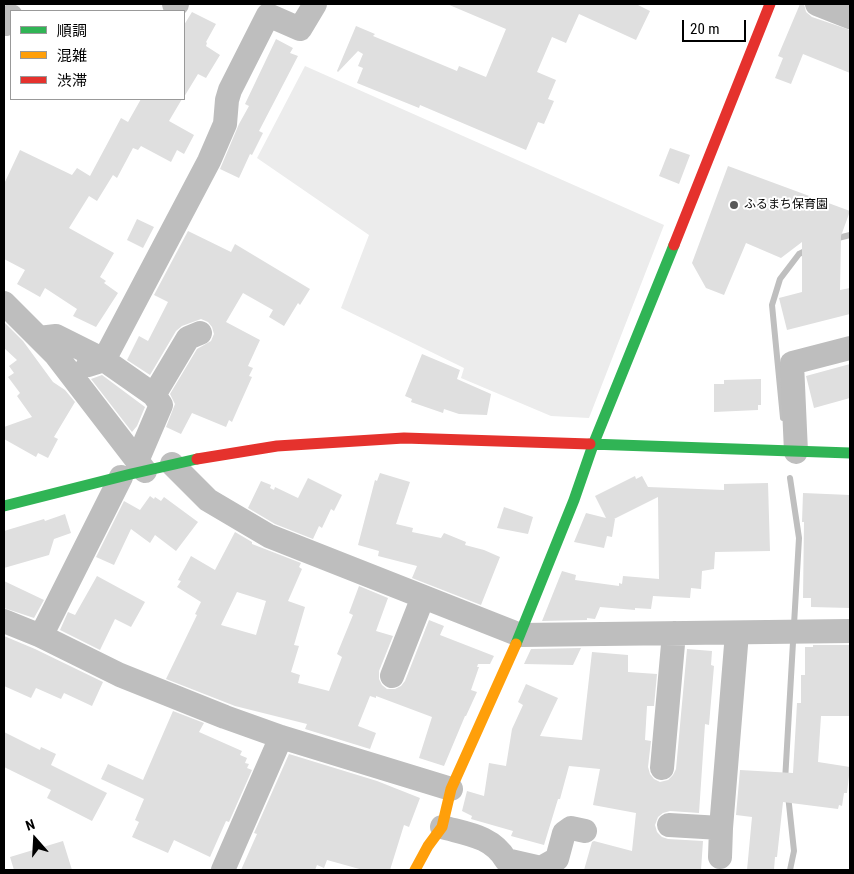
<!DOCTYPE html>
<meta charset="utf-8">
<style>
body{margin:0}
#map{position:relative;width:854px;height:874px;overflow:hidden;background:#fff;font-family:"Roboto Condensed","Noto Sans JP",sans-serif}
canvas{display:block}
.frame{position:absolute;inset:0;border:5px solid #000;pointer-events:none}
.legend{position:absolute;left:10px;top:10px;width:175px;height:90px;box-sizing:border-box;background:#fff;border:1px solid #999;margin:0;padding:6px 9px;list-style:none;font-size:15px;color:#000}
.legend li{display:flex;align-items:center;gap:10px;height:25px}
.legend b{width:25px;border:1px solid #999}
.north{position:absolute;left:10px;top:814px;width:50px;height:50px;-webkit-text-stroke:4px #fff;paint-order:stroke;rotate:341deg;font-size:14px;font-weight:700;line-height:20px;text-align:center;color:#000}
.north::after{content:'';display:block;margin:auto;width:18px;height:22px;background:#000;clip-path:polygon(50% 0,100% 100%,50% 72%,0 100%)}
.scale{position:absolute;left:682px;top:20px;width:64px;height:22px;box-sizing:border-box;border:2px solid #000;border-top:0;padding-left:6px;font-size:15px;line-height:18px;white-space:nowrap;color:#000;-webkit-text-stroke:4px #fff;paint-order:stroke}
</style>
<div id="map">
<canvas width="854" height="874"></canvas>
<div class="frame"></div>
<ul class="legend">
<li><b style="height:6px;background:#30b455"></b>順調</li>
<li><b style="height:6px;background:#ff9f0a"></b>混雑</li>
<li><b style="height:6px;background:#e5322d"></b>渋滞</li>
</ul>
<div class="north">N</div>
<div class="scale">20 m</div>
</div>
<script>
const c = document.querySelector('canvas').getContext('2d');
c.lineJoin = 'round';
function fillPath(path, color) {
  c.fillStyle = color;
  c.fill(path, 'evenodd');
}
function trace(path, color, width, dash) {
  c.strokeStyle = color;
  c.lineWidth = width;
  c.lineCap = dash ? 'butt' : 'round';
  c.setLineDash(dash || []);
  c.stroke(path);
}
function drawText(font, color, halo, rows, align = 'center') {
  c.font = font + ' "Roboto Condensed","Noto Sans JP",sans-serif';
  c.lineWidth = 4;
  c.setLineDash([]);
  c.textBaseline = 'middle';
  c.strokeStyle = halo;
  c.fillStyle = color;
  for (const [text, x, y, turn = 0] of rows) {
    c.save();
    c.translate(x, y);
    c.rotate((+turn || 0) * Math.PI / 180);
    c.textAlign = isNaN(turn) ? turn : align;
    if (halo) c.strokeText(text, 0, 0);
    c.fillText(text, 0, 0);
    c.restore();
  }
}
fillPath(new Path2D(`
 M305,66L664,225L589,418L551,416L461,378L464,368L341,308L369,235L257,158Z`), '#ececec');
trace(new Path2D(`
 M834,239L850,235
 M783,418L772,305L780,279L799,254L809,249
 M785,781L799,538L790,478
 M788,795L794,851L790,870`), '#bfbfbf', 6);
fillPath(new Path2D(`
 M447,4H636L650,11L636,40L579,14L566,43L552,37L537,72L556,80L548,99L554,101L544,124L538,122L526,150L420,105L419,108L357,83L363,68L358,66L363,54L358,51L338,72L337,71L356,26L375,34L373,36L457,71L459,66L486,77L506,29Z
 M800,4H804L806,12L812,17L850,30V73L803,54L791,84L775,78L783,58L778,56Z
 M192,12L216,24L206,42L207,43L206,46L220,55L206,78L198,74L184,97V25Z
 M276,39L293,48L290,53L298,56L259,131L263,133L252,155L250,154L239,178L220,169L239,124L249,106L245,104Z
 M141,99H182L169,121L194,135L184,154L177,150L171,162L141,146L138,150L133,148L117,178L113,175L97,201L89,196L69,228L114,253L100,277L106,281L104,283L118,293L96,327L73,316L77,309L45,288L40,297L17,284L25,270L4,259V184L20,150L72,175L77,168L90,176L121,118L128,122Z
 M670,148L690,155L679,184L659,176Z
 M728,166L850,211L841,236L840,290L850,288V314L787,330L779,298L802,292V242L781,258L746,243L724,295L706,288L692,263Z
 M137,219L154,227L143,248L127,240Z
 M188,231L231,252L235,244L310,289L300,305L298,303L284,326L269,317L273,310L243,293L226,322L260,340L248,366L253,368L249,376L252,377L239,406L232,422L229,420L226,427L192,413L181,434L166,427L175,404L170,394L197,349L211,341L214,334L212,327L208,322L201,319L182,326L176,331L150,375L127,360L139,336L148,341L168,302L154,295Z
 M4,322L23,341L53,382L65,390L75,402L54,437L58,439L48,458L38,453L36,457L4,439V427L32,417L17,396L20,393L8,377L14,373L9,366L17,360L4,348Z
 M422,354L460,370L457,379L491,394L487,415L459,414L444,409L443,413L411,402L412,399L405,396Z
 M850,364V398L814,408L806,376Z
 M102,375L145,407L137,426L132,432L91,379Z
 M761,379V405H758V410L714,412V384H724V380Z
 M380,473L410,482L396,524L413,528L412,532L441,538L444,533L466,542L465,545L484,550L500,557L481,605L412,578L417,566L378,556L379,551L358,545L375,480L377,481Z
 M635,476L636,479L642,476L648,487L724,490V484L768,483L770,551L715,552L714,569L702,571L701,589L691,588L690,598L653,596L651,609L635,608V610L600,607L595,619L587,618V620L542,621L562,571L576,575L575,580L619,586V583L622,584L623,576L659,579L658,497L614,519H615L612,537L607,536L604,548L574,542L586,513L606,518L595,496Z
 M308,478L342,495L334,511L331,509L322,528L319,526L313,539L275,524L248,508L261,481L271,485L270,488L274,490L275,487L298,498Z
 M803,493L850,495V608L811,607V598H803L804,522H802Z
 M150,496L154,499L155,497L161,501L164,497L198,522L176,551L155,535L150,543L131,529L114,565L96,557L124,501L140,510Z
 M504,507L533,517L528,534L497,528Z
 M65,514L71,533L54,539L49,555L4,568V531L44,519L45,521Z
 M235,532L252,542V544L301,563L299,567L302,569L288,601L305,607L294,645L299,646L291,672L300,675L298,683L329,691L342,657L337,654L353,615L349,613L359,586L388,598L376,631L393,636L379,671V679L382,685L387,689H395L401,686L405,681L429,620L444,626L440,635L494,656L490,664H478L477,667H479L471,690L477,692L466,716H465L444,766L419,758L432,717L376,696V698L370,696L358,726L376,733L370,749L305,729L307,724L235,706L166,679L197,615L195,614L201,602L177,587L181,581L178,580L191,556L215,570ZM237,592L266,601L256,635L221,625Z
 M97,576L145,602L131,627L115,619L100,650L60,630L68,612L75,615Z
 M4,581L44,600L34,618L4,608Z
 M4,636L35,649L103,682L92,706L64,693L61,699L36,688L31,698L4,686Z
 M813,645H850V716H821L818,762L850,767L847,793H844L842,806L839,805L838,809L783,802L777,857H775L774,870H747L752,817L736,815L740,770L793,773L797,703H801V675H805V647H813Z
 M581,648L573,665L524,664L531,649Z
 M687,649L712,651L711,665L714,666L709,725L705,724L699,813L670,811L663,813L658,817L655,825L657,832L662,837L668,839L703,841L701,870H584L592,842L594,841L632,851L636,813L593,805L600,769L569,766L560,799H558L544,845L511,836L513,831L471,819L472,816L462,811L467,791L484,796L489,763L506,766L512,729L523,705L518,702L526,684L558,698L540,736L582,740L592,652L628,655V672L657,674L654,706H647L645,740L651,741L648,767L650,774L654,779L660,782L668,780L673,775L676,769Z
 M173,711L204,723L199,732L242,751L240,755L247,758L245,763L249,764L247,768L252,770L229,822L226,821L210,857L174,840L168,853L132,837L139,822L135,820L144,799L101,779L108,764L143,780Z
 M4,732L40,750L41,747L56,754L51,765L107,793L92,821L47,798L51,790L4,767Z
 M289,754L377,781L420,798L409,827L404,825L390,870H363L327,860L324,868L317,865L315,870H241L257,834L254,833Z
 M63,841L72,870H14L10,857Z`), '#dfdfdf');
trace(new Path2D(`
 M174,4H177
 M817,4L850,17
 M6,24L11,16
 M4,303L55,354L145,471
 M39,338L56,336L104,360L209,161L225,124L227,100L230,90L268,15L300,29L315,4
 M88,365L104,360L154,395L161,405L137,461
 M154,395L188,338L200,333
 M796,452L792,363L850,348
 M172,464L208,500L269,536L520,635L850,631
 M4,621L41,636L120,675L225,717L281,737L451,789
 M41,636L121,477
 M392,676L423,597
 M662,768L674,633
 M669,825L721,828L737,633
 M442,827C467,834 492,836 506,860L541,868L557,859L564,833L571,828L585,831
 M720,857L721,828
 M223,870L281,737`), '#bebebe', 24);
trace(new Path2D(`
 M590,444L850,453
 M4,506L131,474L197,459
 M516,644L574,500L593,445L674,245`), '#30b455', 11);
trace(new Path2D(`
 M415,870L428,846L442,827L451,789L516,644`), '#ff9f0a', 11);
trace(new Path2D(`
 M674,245L770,4
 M197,459L277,446L404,438L590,444`), '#e5322d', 11);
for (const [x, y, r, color] of [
 [734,205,5,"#595959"]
]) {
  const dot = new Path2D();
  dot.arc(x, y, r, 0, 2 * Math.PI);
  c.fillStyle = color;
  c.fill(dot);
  trace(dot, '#fff', 2);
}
drawText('12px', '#000', '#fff', [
 ["ふるまち保育園",744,205]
], 'left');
</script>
